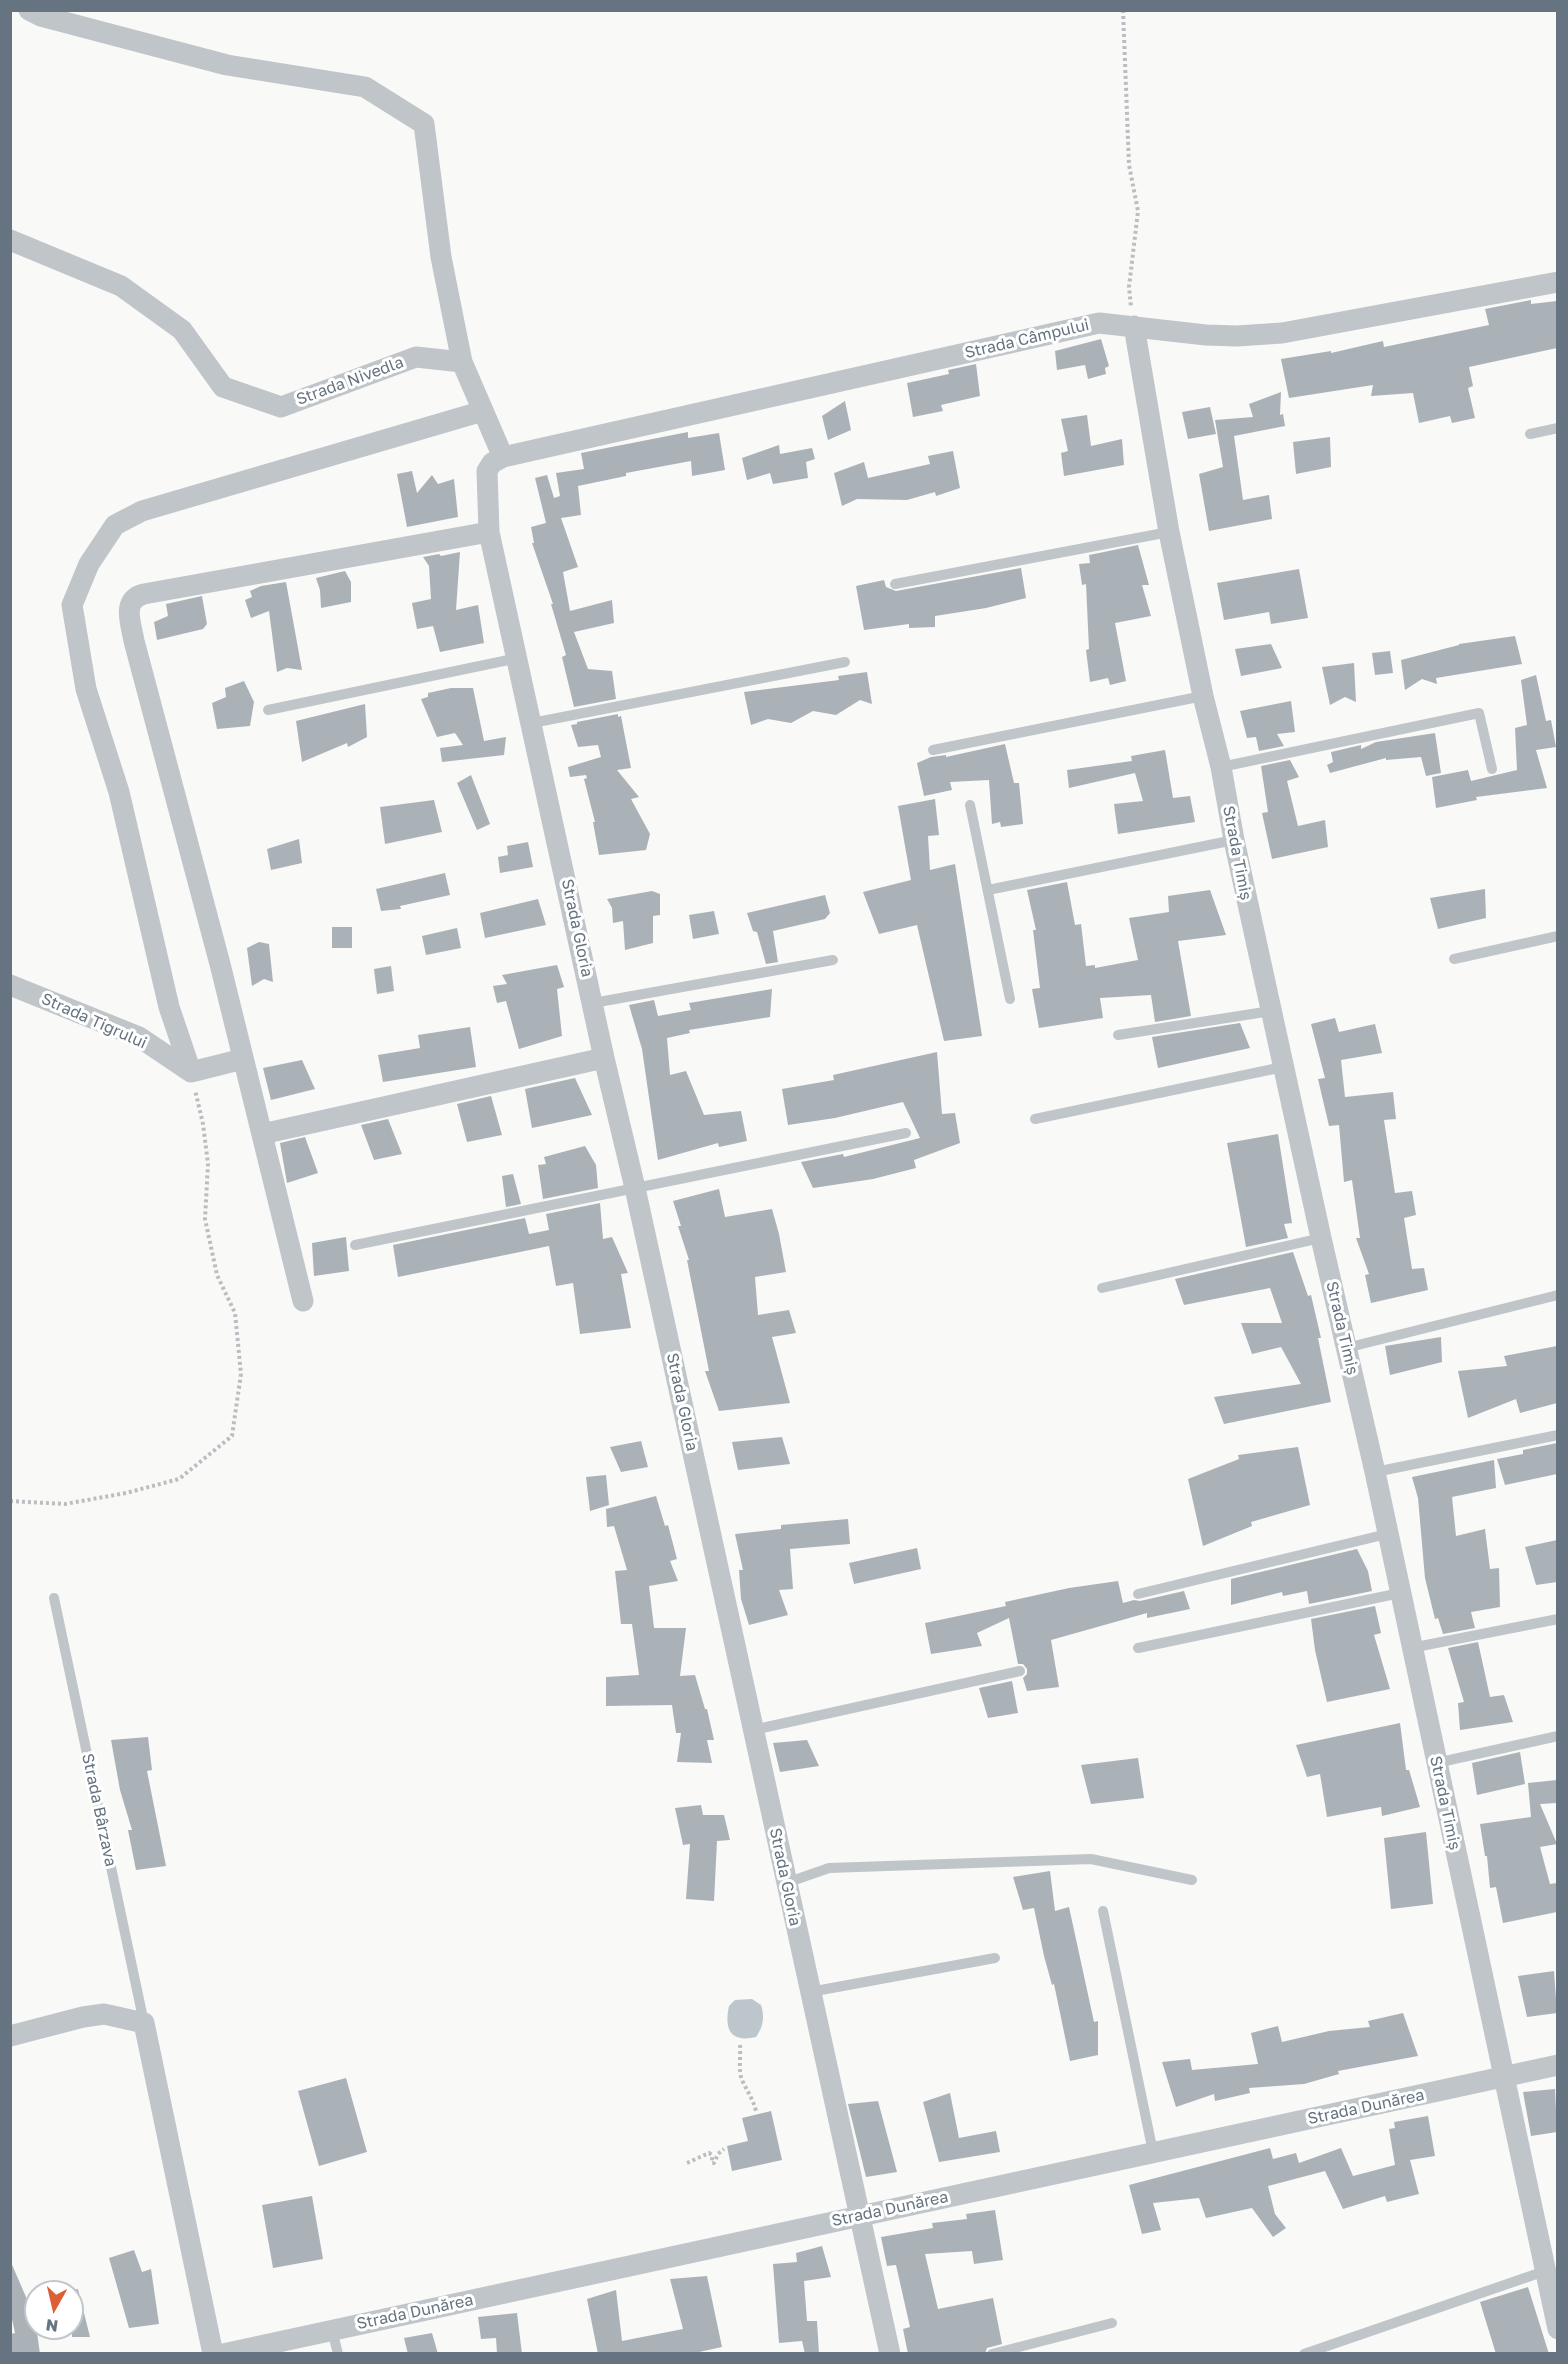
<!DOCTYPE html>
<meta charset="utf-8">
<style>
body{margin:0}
#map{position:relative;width:1568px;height:2364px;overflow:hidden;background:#f9f9f7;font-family:"Golos Text",sans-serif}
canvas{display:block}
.frame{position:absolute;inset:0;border:12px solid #667481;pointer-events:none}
.north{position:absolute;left:24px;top:2280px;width:60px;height:60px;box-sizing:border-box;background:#fff;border:2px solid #c2c7cd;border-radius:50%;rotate:188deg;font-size:16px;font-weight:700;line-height:24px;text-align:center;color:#667481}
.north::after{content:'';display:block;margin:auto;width:21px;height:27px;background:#dd6034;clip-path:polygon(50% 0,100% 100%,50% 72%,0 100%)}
</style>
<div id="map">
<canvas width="1568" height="2364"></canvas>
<div class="frame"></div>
<div class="north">N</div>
</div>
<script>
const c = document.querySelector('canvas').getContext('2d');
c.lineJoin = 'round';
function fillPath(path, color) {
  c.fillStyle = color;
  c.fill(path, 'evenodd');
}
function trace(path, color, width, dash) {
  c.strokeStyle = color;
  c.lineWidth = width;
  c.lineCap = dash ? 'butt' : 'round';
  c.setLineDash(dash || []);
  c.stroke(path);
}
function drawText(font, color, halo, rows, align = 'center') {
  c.font = font + ' "Golos Text",sans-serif';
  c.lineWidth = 6;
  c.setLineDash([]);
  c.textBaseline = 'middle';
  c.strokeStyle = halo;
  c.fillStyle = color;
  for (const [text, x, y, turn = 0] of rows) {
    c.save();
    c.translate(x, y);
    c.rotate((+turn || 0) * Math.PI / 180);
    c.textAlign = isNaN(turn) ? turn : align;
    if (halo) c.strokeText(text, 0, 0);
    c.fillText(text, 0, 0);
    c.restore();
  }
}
fillPath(new Path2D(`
 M752,1999L761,2005C765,2017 763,2027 756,2037C730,2043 724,2029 729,2006L735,2000Z`), '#bdc6cb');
fillPath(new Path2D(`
 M1531,300V304L1557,301V348L1469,367L1473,386L1468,388L1475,418L1452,423L1450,416L1419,423L1413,393L1371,396L1373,385L1289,398L1281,359L1331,351V353L1383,341L1384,347L1489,325L1485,309Z
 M1101,339L1109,366L1105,368L1106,374L1088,379L1085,365L1057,370L1055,351Z
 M976,364L980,396L941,405L943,411L913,417L907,383L949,374L948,370Z
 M1281,392L1280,415L1283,414L1285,426L1234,436L1243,500L1269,495L1272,519L1209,531L1199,474L1223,467L1215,420L1253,417L1249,404Z
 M845,401L851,430L828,440L822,416Z
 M1210,407L1216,434L1188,439L1182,412Z
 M1087,415L1091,446L1122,439L1124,465L1064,476L1061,453L1068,451L1061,419Z
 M688,432V438L719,433L725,470L692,476L691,461L626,473V476L578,486L581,515L561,518L578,567L563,572L570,611L612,600L614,623L574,632L588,669L612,671L616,699L574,707L562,657L566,655L551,604H553L532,543H534L531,527L546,523L535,478L547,475L554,498L560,496L556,473L584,469L581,453Z
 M1330,437L1331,467L1296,474L1293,442Z
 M779,445L780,454L812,448L815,459L806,462L808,478L773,484L770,473L747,480L742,458Z
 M953,451L960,488L936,496L935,492L907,500L857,499L842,506L834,473L864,462L868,478L930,464L928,456Z
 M412,471L417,493L432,475L438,484L454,479L458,517L407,527L397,474Z
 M1138,545L1149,585H1142L1151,616L1115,623L1126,681L1110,685L1108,678L1090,682L1086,650L1089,649L1086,584L1082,585L1079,564L1090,563L1089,555Z
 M460,552L456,610L478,605L484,643L440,652L433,626L417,629L412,603L431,599L429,566L423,557L439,554L441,556Z
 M1021,568L1026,598L986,608L935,616V627L909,628V624L864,630L856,586L884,580L886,587L896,591Z
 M1299,569L1308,618L1271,624L1269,612L1224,620L1217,583Z
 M345,571L351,582V602L321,608L320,590L316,578Z
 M286,582L302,670L287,668L277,672L269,611L251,618L245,600L252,597L250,591L261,586Z
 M202,596L207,624L203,629L157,640L154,622L168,616L166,604Z
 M1515,636L1522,664L1436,678L1437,684L1422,679L1405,690L1401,660L1459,645V644Z
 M1271,644L1282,668L1241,676L1235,649Z
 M1390,651L1393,673L1375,675L1372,653Z
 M1354,663L1356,702L1345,697L1330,705L1322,667Z
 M867,672L872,704L860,700L836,715L813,711L791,723L768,719L751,725L744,692L839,680L838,676Z
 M1536,675L1546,721L1551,720L1556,747L1536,750L1547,788L1476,797L1477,800L1436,808L1432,777L1468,770L1471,781L1517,770L1515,728L1527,725L1521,680Z
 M244,681L254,702L250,726L217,729L212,703L226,697L225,688Z
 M451,688H473L484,741L506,737L504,755L442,762L440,748L463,745L455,733L437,737L421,699L428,697V693Z
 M1291,701L1295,732L1277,734L1284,746L1259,751L1256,737L1247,738L1240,711Z
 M365,704L367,737L348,747L347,743L302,762L296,721Z
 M618,714V717L621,716L631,768L617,770L639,797L631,799L650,834L646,850L599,855L593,822H595L584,779L587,778L586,775L570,777L568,767L601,757L598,745L578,747L571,725L577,724V722Z
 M1435,733L1441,773L1426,776L1421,757L1386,760V758L1330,773L1327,765L1333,762L1331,752L1361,745V749L1376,742Z
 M1005,744L1014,783H1019L1023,824L1001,827L1000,822L992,824L989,780L950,782L952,790L924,796L917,763L931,757L946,755V757Z
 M1165,750L1173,798L1190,796L1195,822L1118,834L1114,804L1143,801L1135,773L1069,788L1067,770L1132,761L1131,756Z
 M1290,760L1299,777L1287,781L1298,826L1325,820L1328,847L1272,859L1262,813L1268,812L1261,766Z
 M471,775L490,824L477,830L457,783Z
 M935,799L939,835L928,836L930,870L955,864L982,1036L944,1041L917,925L879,934L863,892L911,880L898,806Z
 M434,800L442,832L385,844L380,807Z
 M299,839L302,863L271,870L267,849Z
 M528,842L533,867L500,873L498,857L508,855L507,846Z
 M445,873L450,895L400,906L401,909L381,911L376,889Z
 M1067,882L1075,925L1081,924L1086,966L1095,965V968L1138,960L1129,918L1169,912L1168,896L1210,890L1226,935L1178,941L1191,1016L1155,1022L1151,995L1100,998L1103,1018L1039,1028L1032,989L1040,988L1033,930H1036L1027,890Z
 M1485,889L1486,918L1438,929L1430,898Z
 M652,891L660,894V915L653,916V943L625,950L623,921L613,923L612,908L607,899Z
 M825,895L830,913L825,919L773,931L778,962L766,964L757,932L753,931L747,913Z
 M538,899L546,925L485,938L480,913Z
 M714,911L719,934L693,939L689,915Z
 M332,927H352V948H332Z
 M457,928L461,948L426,955L422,936Z
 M259,942L269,944L273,982L264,979L252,986L247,948Z
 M557,965L564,987L557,989L562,1036L519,1049L506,1001L497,1003L493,986L507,984L502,975Z
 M391,966L394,991L377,994L374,969Z
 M772,989L770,1017L689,1030L690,1033L667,1038L670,1075L686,1071L704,1115L741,1111L747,1141L719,1147L718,1143L658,1160L642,1049L629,1005L654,1000L658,1016L691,1010L689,1003Z
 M1335,1018L1339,1032L1375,1024L1382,1053L1341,1060L1345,1097L1393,1092L1396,1119L1384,1120L1395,1193L1412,1191L1416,1215L1404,1218L1412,1269L1424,1268L1428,1290L1371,1303L1365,1275L1369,1274L1356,1238H1360L1352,1180L1344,1182L1339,1125L1329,1126L1318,1079L1325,1078L1311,1024Z
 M1240,1023L1250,1048L1158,1068L1152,1037Z
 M470,1027L476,1067L383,1082L378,1055L420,1048L418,1035Z
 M937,1052L942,1114L955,1113L960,1143L914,1160L916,1168L873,1179L813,1188L801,1162L843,1154L844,1157L920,1138L903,1102L835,1118L788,1125L782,1089L834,1080L833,1075Z
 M302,1060L315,1089L271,1100L263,1068Z
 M575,1078L592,1115L532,1128L525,1089Z
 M491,1096L502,1135L467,1142L457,1104Z
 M388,1119L402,1154L374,1160L361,1125Z
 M1278,1134L1292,1223L1284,1224L1288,1238L1246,1247L1227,1143Z
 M305,1137L318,1173L287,1183L280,1143Z
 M585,1146L596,1165L598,1188L543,1199L538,1165L546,1164L544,1157Z
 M513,1174L521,1204L506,1207L502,1176Z
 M719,1189L725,1217L772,1209L779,1234L786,1272L755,1277L758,1315L789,1310L796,1333L772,1337L790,1403L719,1411L705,1371H709L687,1260H689L678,1226H681L673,1201Z
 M600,1203L603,1239L612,1237L628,1273L621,1274L631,1328L580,1334L573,1283L556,1286L549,1246L398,1277L393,1245L525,1218L529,1234L549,1230L546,1214Z
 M346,1237L349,1271L314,1276L312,1243Z
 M1293,1252L1308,1296L1311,1295L1321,1338H1318L1331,1402L1224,1424L1214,1397L1301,1384L1281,1347L1252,1354L1241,1323H1282L1270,1288L1184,1305L1175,1279Z
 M1441,1337L1442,1362L1390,1375L1385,1346Z
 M1557,1346V1403L1520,1413L1516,1399L1468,1418L1458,1371L1507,1366L1504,1356Z
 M782,1437L790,1464L738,1470L732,1442Z
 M641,1441L648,1467L621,1472L610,1447Z
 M1557,1443V1474L1505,1485L1497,1459L1523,1454V1450Z
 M1298,1447L1310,1505L1251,1522L1252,1526L1203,1546L1188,1479L1239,1459L1238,1455Z
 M1494,1460L1496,1488L1452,1497L1456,1536L1485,1529L1490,1569L1499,1568L1500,1607L1471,1612L1475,1628L1443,1634L1438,1618L1435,1619L1425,1578L1418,1498L1412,1477Z
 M606,1475L609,1505L590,1511L586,1477Z
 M656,1496L665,1526L668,1525L677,1559L670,1561L678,1581L649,1586L654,1628H686L680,1676L695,1675L705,1709H707L714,1740H707L712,1763L677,1762L681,1733H676L672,1705L606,1706V1677L639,1675L632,1624H621L615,1571L627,1570L614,1526L607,1527L606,1509Z
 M848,1519L850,1544L790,1549L793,1589L779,1590L788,1615L749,1625L741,1599L739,1570H743L735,1534L781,1529V1525Z
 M1557,1540V1582L1536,1585L1525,1547Z
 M917,1548L921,1569L854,1584L849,1563Z
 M1357,1549L1368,1571L1372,1591L1309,1604L1307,1591L1283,1596L1282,1592L1231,1605V1579Z
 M1118,1581L1123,1603L1134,1600L1140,1601L1184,1591L1190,1609L1147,1618V1613L1051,1640L1059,1687L1027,1691L1023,1678L1027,1674V1669L1023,1664H1018L1009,1618L977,1633L982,1646L931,1654L925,1623L1006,1606L1005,1602L1069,1588Z
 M1375,1606L1381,1633L1374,1635L1390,1689L1327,1702L1315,1650L1311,1619Z
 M1478,1642L1490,1697L1504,1695L1513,1722L1460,1730L1458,1703L1464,1702L1448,1648Z
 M1012,1681L1018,1713L988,1718L979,1688Z
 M1400,1723L1406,1770H1409L1420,1807L1382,1816L1381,1807L1327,1817L1320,1774L1307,1777L1296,1745Z
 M148,1737L152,1770L147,1771L166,1866L136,1870L128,1830H132L120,1790L111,1740Z
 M807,1740L819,1766L780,1772L773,1743Z
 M1520,1752L1525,1784L1477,1795L1472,1763Z
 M1138,1758L1144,1798L1091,1804L1081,1765Z
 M1557,1780V1803L1540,1804L1557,1844L1540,1847L1550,1884L1557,1883V1912L1503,1923L1496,1887L1490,1888L1487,1856H1485L1480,1824L1531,1817L1528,1783Z
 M701,1805L703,1815H724L730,1840L717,1841L714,1901L686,1899L690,1844L683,1845L675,1808Z
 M1426,1832L1433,1904L1391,1909L1384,1838Z
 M1050,1871L1055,1911L1069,1907L1094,2022L1098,2021V2055L1070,2061L1054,1984L1052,1985L1044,1956L1034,1908L1023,1910L1013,1877Z
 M1554,1971L1557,2013L1527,2017L1518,1976Z
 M1403,2013L1418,2056L1338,2071L1339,2074L1304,2084L1249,2088L1250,2093L1215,2101L1214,2094L1176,2107L1162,2062L1190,2059L1192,2070L1258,2064L1251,2033L1278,2026L1282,2042L1329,2031L1370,2027L1368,2021Z
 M346,2078L367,2152L319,2166L298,2091Z
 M1555,2089L1557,2132L1531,2136L1523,2092Z
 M950,2093L959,2138L996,2131L1000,2152L939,2162L923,2102Z
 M878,2101L897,2172L866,2177L848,2104Z
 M771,2111L782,2160L732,2171L727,2146L748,2141L742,2118Z
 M1428,2116L1435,2156L1410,2160L1419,2194L1387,2202L1385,2196L1343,2209L1325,2171L1268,2186L1275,2214L1286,2228L1273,2237L1252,2208L1206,2218L1199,2198L1153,2203L1161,2230L1142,2234L1129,2185L1270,2148L1273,2159L1296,2153L1299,2163L1341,2148L1353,2176L1395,2165L1389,2129L1395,2128L1394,2122Z
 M312,2196L323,2259L273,2268L262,2205Z
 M995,2210L1003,2260L974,2264L972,2251L925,2254L938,2309L993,2298L1002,2344L987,2348L985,2354H908L903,2329L910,2327L896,2265L887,2266L881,2237L933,2228L932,2223L967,2219L966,2214Z
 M822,2246L831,2277L804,2281L807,2321H817L819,2354H805L802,2341L779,2343L773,2264L797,2262L796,2253Z
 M134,2250L142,2272L151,2269L159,2324L129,2328L109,2258Z
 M10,2260L29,2304L33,2303L40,2354H10V2334L15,2333L10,2310Z
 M707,2276L722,2347L690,2354H598L587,2299L616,2290L622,2341L683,2329L670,2279Z
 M1528,2287L1549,2354H1496L1480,2302Z
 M78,2289L90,2337H72V2290Z
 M517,2313L522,2354H497L496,2338L481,2339L478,2317Z
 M432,2333L438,2354H408L404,2338Z`), '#aab2b8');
trace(new Path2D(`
 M1123,10L1129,165L1138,211L1129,287L1131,307
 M10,1501L65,1504L126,1493L179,1479L232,1436L241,1374L235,1313L217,1275L205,1219L208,1164L203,1124L195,1090
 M740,2045C741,2056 738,2070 742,2080C747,2091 753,2099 756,2111
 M687,2163L709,2153L712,2155V2163H714L718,2154L724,2149`), '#bbbec1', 4, [3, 3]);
trace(new Path2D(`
 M1530,434L1558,428
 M895,584L1169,532
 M268,710L518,658
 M532,723L845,662
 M933,750L1203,696
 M1221,767L1479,713L1492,769
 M970,805L1010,999
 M988,890L1234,840
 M1454,959L1558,936
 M593,1003L833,960
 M1118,1035L1271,1011
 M1035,1119L1283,1067
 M355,1245L906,1133
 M1102,1288L1321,1238
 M1346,1348L1558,1295
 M1375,1472L1558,1435
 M1138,1594L1387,1534
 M54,1598L144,2023
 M1138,1648L1400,1593
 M1411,1648L1558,1619
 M753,1730L1020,1671
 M1436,1763L1558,1736
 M786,1883L829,1868L1091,1859L1192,1880
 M1103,1911L1153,2152
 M810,1992L995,1958
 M332,2330L338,2354
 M992,2354L1112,2323
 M1304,2354L1545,2271`), '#c0c5c9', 10);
trace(new Path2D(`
 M29,10L41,16L227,65L365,87L424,124L441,257L462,362
 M10,240L121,286L182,330L223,387L281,407L416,357L462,362L503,457
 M1134,326L1169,532L1203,696L1221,767L1234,840L1321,1238L1375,1472L1558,2329
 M10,985L139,1037L191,1072L243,1059
 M191,1072L169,1007L119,792L86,689L72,605L89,564L115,525L142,511L483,411
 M262,1134L604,1058
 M303,1301L220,964L134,641C131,623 121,600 144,594L489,532
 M10,2036L83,2017L104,2014L144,2023L213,2354
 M223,2354L1558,2065
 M890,2354L635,1188L604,1058L489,532L487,471L492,463L503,457L1099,323L1206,335L1237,336L1282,333L1558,282`), '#c0c5c9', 21);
drawText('16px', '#667481', '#fff', [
 ["Strada Câmpului",1027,339,-13],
 ["Strada Nivedla",350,381,-20],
 ["Strada Timiș",1237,853,79],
 ["Strada Gloria",577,928,78],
 ["Strada Tigrului",94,1021,24],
 ["Strada Timiș",1342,1328,77],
 ["Strada Gloria",682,1402,78],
 ["Strada Timiș",1445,1803,78],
 ["Strada Bârzava",99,1810,78],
 ["Strada Gloria",785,1877,78],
 ["Strada Dunărea",1366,2107,-12],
 ["Strada Dunărea",890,2209,-12],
 ["Strada Dunărea",415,2312,-12]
]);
</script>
